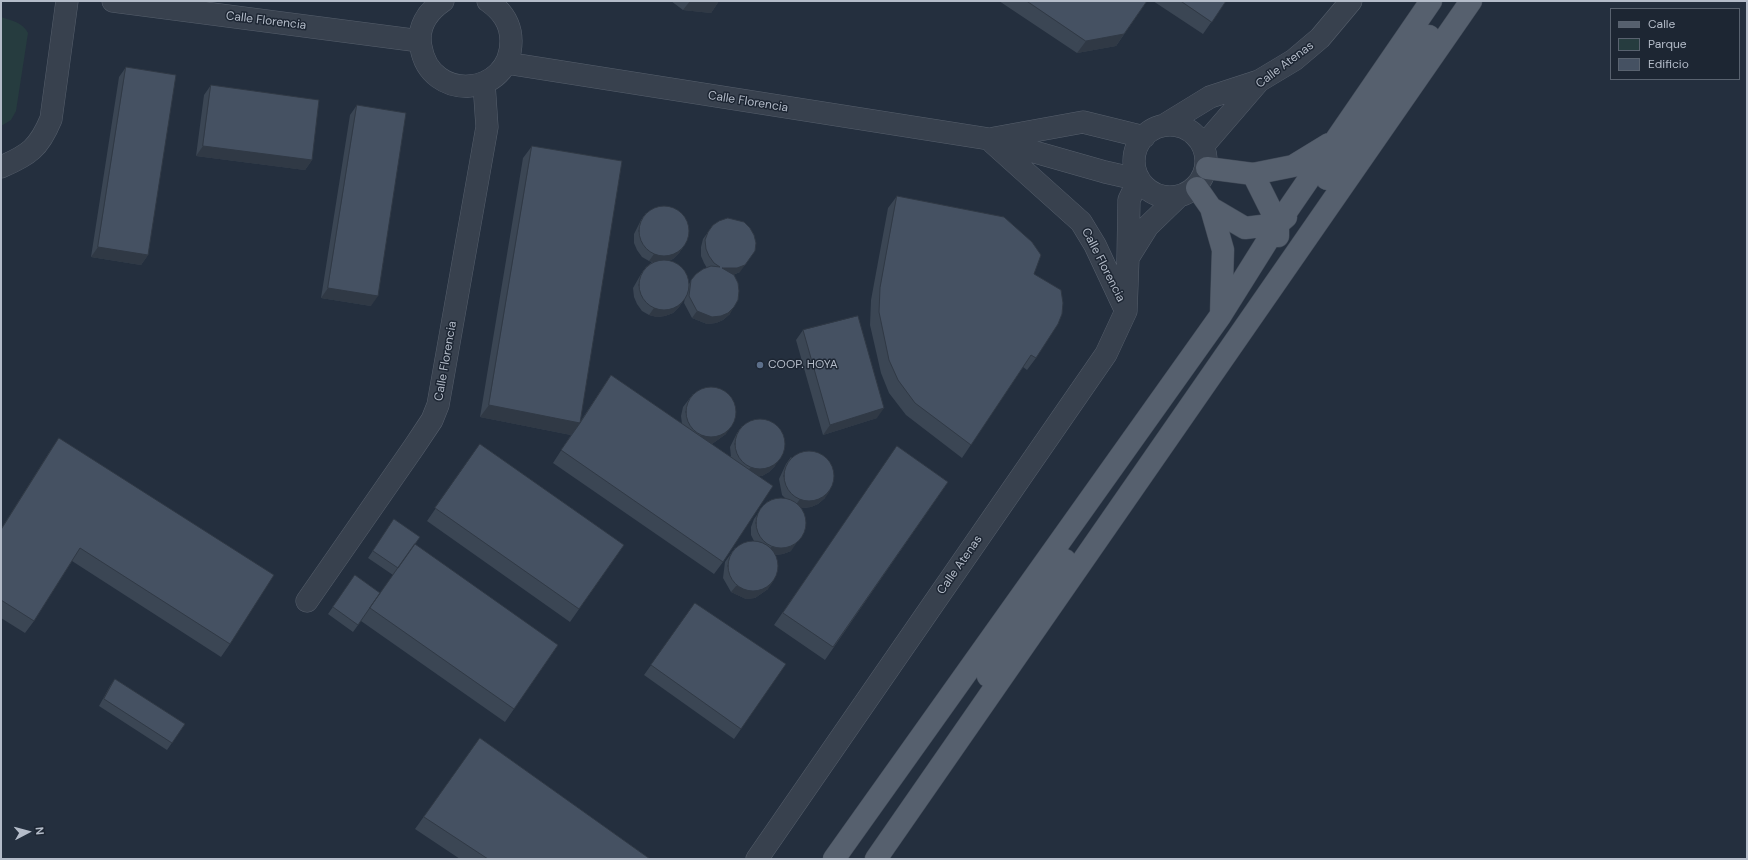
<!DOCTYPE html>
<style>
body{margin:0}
#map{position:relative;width:1748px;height:860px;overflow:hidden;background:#242f3e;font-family:"DM Sans",sans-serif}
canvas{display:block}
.frame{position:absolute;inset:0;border:2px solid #b4bcc9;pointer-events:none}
.legend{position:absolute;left:1610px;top:8px;width:130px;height:72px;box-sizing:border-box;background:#1d2633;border:1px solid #59626f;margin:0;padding:5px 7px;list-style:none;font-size:12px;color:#b4bcc9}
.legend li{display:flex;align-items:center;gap:8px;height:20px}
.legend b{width:20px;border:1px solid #59626f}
.north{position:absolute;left:8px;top:812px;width:40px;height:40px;-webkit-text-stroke:3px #1d2633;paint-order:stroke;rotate:84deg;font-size:11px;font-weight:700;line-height:16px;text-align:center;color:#b4bcc9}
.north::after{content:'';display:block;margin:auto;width:14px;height:18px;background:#b4bcc9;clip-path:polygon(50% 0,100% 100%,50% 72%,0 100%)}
</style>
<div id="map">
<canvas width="1748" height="860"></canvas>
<div class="frame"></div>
<ul class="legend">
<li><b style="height:5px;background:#56606e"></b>Calle</li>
<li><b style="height:11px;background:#263c3f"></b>Parque</li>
<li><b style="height:11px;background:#455162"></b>Edificio</li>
</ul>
<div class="north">N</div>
</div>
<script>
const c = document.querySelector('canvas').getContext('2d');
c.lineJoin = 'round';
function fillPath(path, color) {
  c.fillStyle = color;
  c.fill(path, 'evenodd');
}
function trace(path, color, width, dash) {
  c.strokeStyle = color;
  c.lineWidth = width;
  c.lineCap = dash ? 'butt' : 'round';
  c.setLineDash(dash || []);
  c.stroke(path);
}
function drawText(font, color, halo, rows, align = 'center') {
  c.font = font + ' "DM Sans",sans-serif';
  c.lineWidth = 3;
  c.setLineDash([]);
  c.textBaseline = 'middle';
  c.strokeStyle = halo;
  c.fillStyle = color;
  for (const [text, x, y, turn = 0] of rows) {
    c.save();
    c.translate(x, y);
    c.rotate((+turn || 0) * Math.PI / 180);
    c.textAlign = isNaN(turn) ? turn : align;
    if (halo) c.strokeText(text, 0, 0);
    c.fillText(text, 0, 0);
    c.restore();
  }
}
fillPath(new Path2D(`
 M1,17C13,21 22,22 28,33L16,111L11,120L1,126Z`), '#263c3f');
const minor = new Path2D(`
 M113,1L420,41
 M443,1C427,12 417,28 421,47C430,103 511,97 511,41C511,23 502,11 488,1
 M506,63L989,139L1105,172L1127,177L1137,176
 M1166,124L1210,97L1259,81
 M1134 161a36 36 0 1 1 72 0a36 36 0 1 1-72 0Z
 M995,138L1083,122L1144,137
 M993,143L1081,222L1095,245L1125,309
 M1203,146L1259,81L1294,60L1320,38L1351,1
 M1,167C29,155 39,148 51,119L67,1
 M1139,179L1129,200L1128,258L1148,226L1178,197
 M307,601L414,447L432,420L438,405L487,127L484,83
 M757,859L1106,354L1126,311L1128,258`);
const major = new Path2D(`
 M1207,168L1253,174L1293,166L1329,144
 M1253,174L1278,224V236
 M1327,179L1429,36
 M1197,188L1211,208L1223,250L1221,314
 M1211,208L1245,228L1278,224L1286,217
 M988,676L1005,646L1065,560
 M834,859L1221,315L1278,224L1431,1
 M876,859L1471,1`);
trace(minor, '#565f6c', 23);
trace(major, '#414a57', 23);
trace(minor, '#38414e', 22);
trace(major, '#56606e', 22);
fillPath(new Path2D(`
 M671,1H719L711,13L683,10Z
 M999,1H1147L1116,46L1077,53Z
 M1153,1H1226L1203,34Z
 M126,67L148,255L141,265L91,257L119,77Z
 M211,85L312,160L305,170L196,156L204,95Z
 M357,105L371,306L321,298L350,115Z
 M532,146L580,422L611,375L682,424L681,416L683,407L693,394L726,434L712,444H711L731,457L730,447L737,433L742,426L775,466L769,472L762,476H758L723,562L714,574L553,463L571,435L480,417L523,158Z
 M897,196L1034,274L1036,358L1027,370L1023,367L962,458L906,415L889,393L881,373L870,325L871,300L888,208Z
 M646,213L684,246L679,253L673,259L668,261L689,284L696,274L707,268L704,263L701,256V247L703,239L713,225L740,272L733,275L730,314L723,320L716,323L707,324L692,318L684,303L685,298L679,307L673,313L665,316L657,317L649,315L642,311L637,304L634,297L633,288L641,274L646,267L652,262L649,261L642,257L637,250L634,243V234L641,220Z
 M803,330L877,418L823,435L796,340Z
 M59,438L230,644L221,657L72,561L34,621L25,633L1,618V529L50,451Z
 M480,444L624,545L570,622L427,521Z
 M897,446L948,482L825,660L774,625Z
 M791,457L825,498L818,504L811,507L803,508L801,507L791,551L783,554L775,555L768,589L755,598L746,599L731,592L723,578L725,562L735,548L754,541L751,535V527L754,519L764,505L785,498L782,495L779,479L786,464Z
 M394,519L413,547L558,645L505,722L361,621L353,632L328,614L355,575L380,593L393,575L368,558Z
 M695,603L741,729L734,739L644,675Z
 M115,679L185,724L167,750L99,706L110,686Z
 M480,738L650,859H460L415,829Z`), '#3b4654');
fillPath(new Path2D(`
 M690,1H719L711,13L683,10Z
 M1124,34L1116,46L1077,53L1086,41Z
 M203,146L312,160L305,170L196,156Z
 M684,246L679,253L673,259L665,262L657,263L649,261L654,254Z
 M98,247L148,255L141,265L91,257Z
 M750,258L740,272L732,275L722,268Z
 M328,288L378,296L371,306L321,298Z
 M684,300L679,307L673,313L665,316L657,317L649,315L654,308Z
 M734,307L730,314L723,320L716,323L707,324L692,318L697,311Z
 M489,405L580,423L571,435L480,417Z
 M884,408L877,418L823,435L830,425Z
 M731,427L726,434L712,444H704L696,442L701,435Z
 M780,459L775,466L769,472L762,476H753L745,475L750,468Z
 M830,491L825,498L818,504L811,507L803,508L795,506L800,499Z
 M805,531L791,551L783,554L774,555L766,554L771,547Z
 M773,582L768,589L755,598L746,599L731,592L736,586Z`), '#303945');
const building = new Path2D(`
 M1027,1H1147L1124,34L1086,41Z
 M1181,1H1226L1212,22Z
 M126,67L176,75L148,255L98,247Z
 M211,85L319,100L312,160L203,146Z
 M357,105L406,113L378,296L328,288Z
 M532,146L622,161L580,423L611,375L773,486L723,562L561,450L580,423L489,405Z
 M897,196L1004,217L1032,242L1041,255L1034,274L1061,290L1063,303L1062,314L1058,324L1036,358L1031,355L971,445L915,403L898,380L889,360L879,312L880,288Z
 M639 231a25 25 0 1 1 50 0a25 25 0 1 1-50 0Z
 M728,218L744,222L750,228L754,235L756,243L755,251L745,265L737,268H722L734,275L738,283L739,291L738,300L734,307L728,313L721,316L712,317L697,311L689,296L691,280L696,274L703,269L711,266L720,267L714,263L709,256L706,249L705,240L708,232L713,225L719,221Z
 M639 285a25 25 0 1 1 50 0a25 25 0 1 1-50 0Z
 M858,316L884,408L830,425L803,330Z
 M686 412a25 25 0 1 1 50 0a25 25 0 1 1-50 0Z
 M735 444a25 25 0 1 1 50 0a25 25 0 1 1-50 0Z
 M59,438L274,575L230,644L80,548L34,621L1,600V530Z
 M480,444L624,545L579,609L435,508Z
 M897,446L948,482L833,647L783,613Z
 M784 476a25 25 0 1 1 50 0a25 25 0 1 1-50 0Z
 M756 523a25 25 0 1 1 50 0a25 25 0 1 1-50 0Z
 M394,519L420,537L398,568L373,551Z
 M728 566a25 25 0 1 1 50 0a25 25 0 1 1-50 0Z
 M415,544L558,645L514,709L370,608Z
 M355,575L380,593L358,625L333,607Z
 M695,603L786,664L741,729L651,665Z
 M115,679L185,724L172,743L104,699Z
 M480,738L650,859H488L424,817Z`);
fillPath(building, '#455162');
trace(building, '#303945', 1);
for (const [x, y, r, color] of [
 [760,365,4,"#5c6f8a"]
]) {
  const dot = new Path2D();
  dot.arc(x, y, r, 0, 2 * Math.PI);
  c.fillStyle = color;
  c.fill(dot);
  trace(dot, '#1d2633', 1.5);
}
drawText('12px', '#b4bcc9', '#1d2633', [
 ["Calle Florencia",266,21,7],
 ["Calle Atenas",1285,65,-37],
 ["Calle Florencia",748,102,9],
 ["Calle Florencia",1103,265,63],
 ["Calle Florencia",446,361,-80],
 ["Calle Atenas",960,565,-55]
]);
drawText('12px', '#b4bcc9', '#1d2633', [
 ["COOP. HOYA",768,365]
], 'left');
</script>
